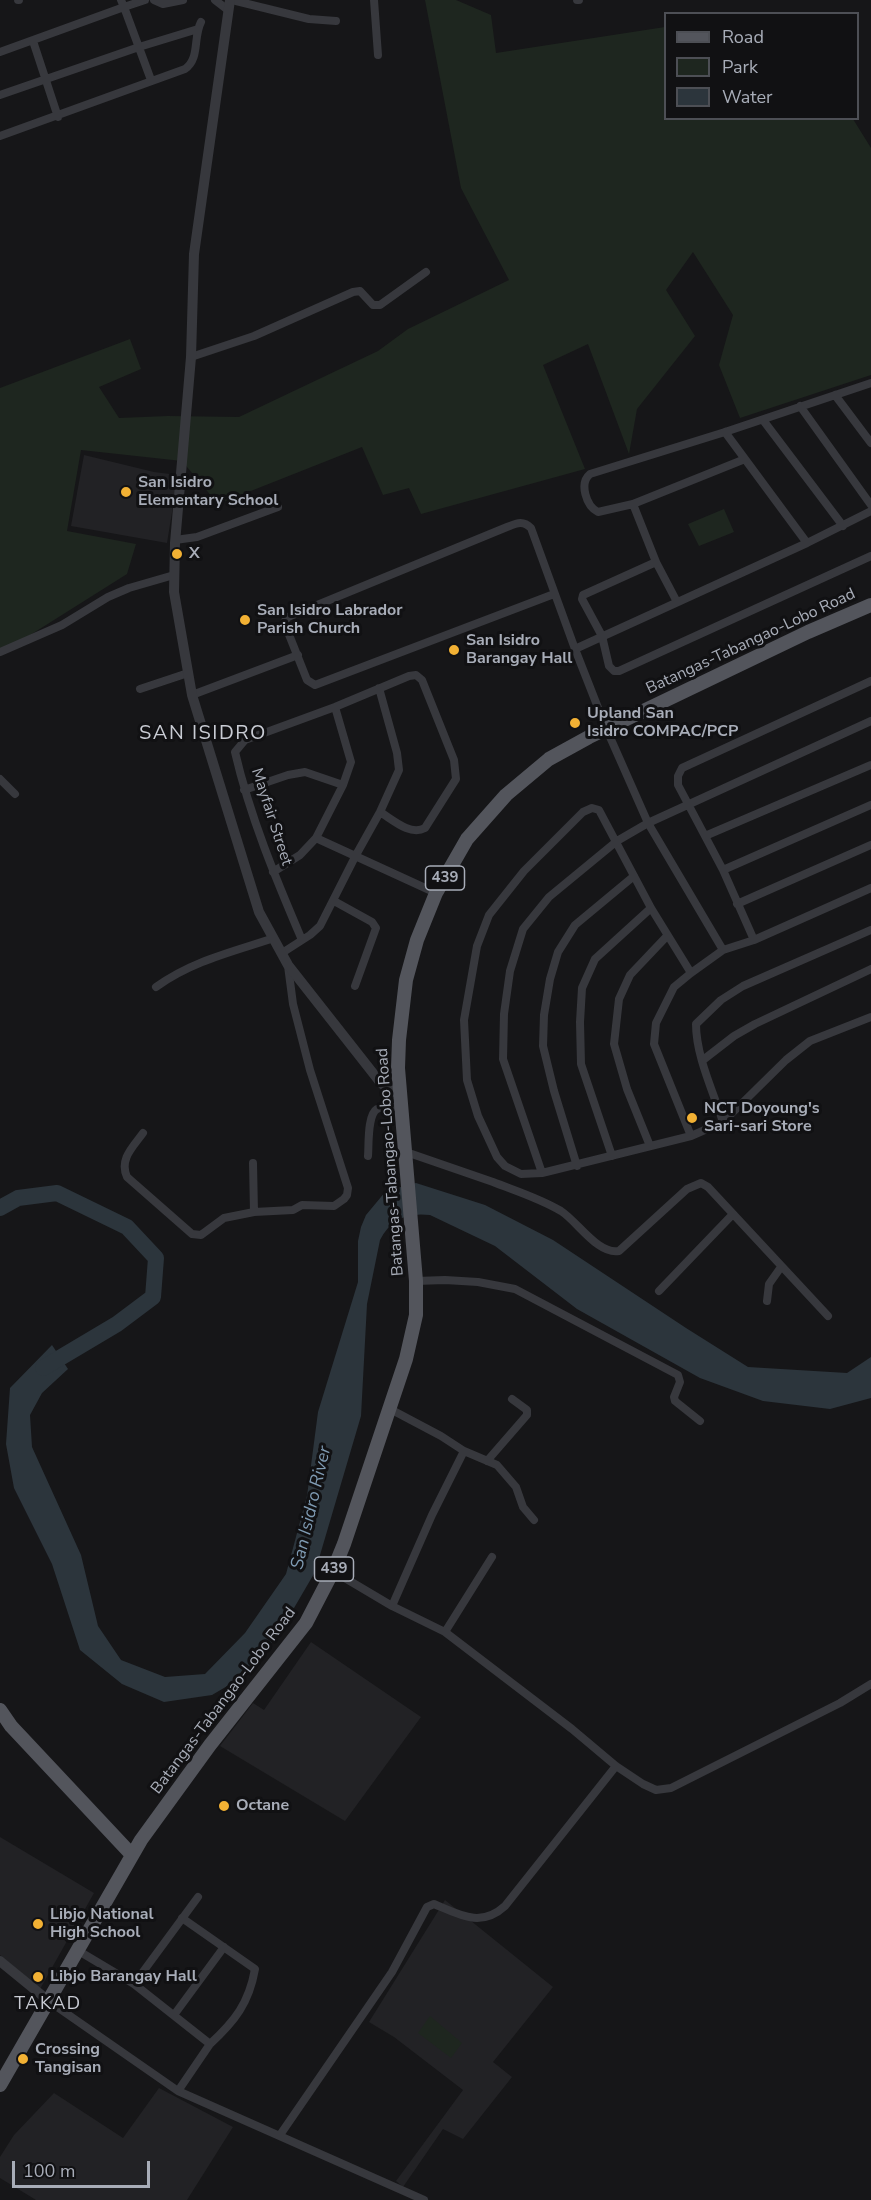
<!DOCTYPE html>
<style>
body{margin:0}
#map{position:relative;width:871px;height:2200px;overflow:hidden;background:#161618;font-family:"Nunito Sans",sans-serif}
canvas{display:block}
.legend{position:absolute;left:664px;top:12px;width:195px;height:108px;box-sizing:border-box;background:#111113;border:2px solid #4d4f55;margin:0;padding:8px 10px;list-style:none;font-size:18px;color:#a8adb8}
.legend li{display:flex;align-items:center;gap:12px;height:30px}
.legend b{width:30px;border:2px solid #4d4f55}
.scale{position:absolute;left:12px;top:2161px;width:138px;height:27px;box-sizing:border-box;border:3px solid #a8adb8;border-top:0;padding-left:8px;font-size:18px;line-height:21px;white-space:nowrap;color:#a8adb8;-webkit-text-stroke:4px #111113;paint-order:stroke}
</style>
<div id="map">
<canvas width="871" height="2200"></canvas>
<ul class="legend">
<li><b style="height:8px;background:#53555c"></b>Road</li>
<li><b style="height:16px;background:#1e261f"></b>Park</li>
<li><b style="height:16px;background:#2c353c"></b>Water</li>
</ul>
<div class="scale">100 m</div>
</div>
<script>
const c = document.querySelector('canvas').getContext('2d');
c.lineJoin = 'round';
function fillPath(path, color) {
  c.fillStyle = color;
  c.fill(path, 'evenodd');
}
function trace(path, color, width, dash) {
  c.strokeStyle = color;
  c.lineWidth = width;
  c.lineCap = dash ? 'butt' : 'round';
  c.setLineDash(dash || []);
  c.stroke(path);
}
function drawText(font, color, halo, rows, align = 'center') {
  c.font = font + ' "Nunito Sans",sans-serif';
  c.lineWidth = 6;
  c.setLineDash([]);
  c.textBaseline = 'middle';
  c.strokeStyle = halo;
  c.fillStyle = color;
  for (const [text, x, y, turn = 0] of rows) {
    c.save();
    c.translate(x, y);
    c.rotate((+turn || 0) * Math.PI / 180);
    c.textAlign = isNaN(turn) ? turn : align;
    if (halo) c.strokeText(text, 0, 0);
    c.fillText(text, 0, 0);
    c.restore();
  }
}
fillPath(new Path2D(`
 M84,455L154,472L178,475L167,543L71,526Z
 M311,1642L421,1717L345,1821L220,1746L253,1703L264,1710Z
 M0,1837L94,1893L40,1989L0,1955Z
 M445,1900L553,1987L493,2062L512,2077L463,2139L443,2129L403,2187L396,2181L463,2090L394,2037L369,2022Z
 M159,2088L233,2127L187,2200H36L0,2178V2157L14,2135L54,2093L123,2138Z`), '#222225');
fillPath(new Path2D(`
 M425,0H456L491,15L496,53L665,27L666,118L853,119L871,148V375L740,418L719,365L733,315L693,252L666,290L695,336L637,409L629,454L588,344L543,365L585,469L421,514L409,488L383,495L362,447L218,504L182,461L81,450L67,531L136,544L127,574L0,654V388L130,339L141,369L99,387L119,418L168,416L239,417L378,351L408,329L509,280L461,188Z
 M724,509L734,532L699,546L688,524Z
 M430,2016L462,2043L451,2058L418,2033Z`), '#1e261f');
fillPath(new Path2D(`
 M416,1183L485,1205L553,1240L686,1328L748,1367L847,1373L871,1357V1398L830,1409L763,1401L700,1378L577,1309L495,1246L430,1215C407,1212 390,1220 380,1240L367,1304L361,1416L315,1572L280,1632L246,1675L212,1695L164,1702L122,1684L80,1650L52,1564L14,1488L6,1444L10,1388L52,1345L68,1369L42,1393L30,1415L32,1447L81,1555L98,1626L121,1660L165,1677L205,1674L245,1633L286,1574L307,1496L318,1412L358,1282V1241L361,1227L366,1215L386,1191Z`), '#2c353c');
trace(new Path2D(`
 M0,1208L18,1198L57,1193L127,1227L156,1258L153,1297L117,1324L43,1368`), '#2c353c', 16);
trace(new Path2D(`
 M18,0H19
 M145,0L124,7L151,80
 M154,0L163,4L183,0
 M215,0L228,10
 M232,0L309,19L336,21
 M374,0L378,55
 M577,0H579
 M33,41L58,117
 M0,52L124,7L121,0
 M0,95L139,47L198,29
 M0,136L185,69C200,59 193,37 201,22
 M191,357L254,336L353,292L360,291L373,305H380L426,272
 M835,395L871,443
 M800,406L871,505
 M763,420L843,526
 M725,432L807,543
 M745,459L633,504L598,512C586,506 579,483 590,474L725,432L871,383
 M633,504L656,562L677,602
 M175,540L197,537L278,507
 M656,562L583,595L582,599L602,636L609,666L614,671H619L871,556
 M554,594L315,685L307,680L284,622L288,617L507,527C517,523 523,520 531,528L575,649L606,728L648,823L723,950
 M575,649L807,543L871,511
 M0,652L62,625L108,597L129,588L174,575
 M140,689L188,673
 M192,695L298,655
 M0,779L15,794
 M244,790L288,775L305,772L343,785
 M705,836L871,765
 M316,838L436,893
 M723,870L871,805
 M273,872L300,855L316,838L343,785L351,762L335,707
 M334,901L372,922L376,928L355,986
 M737,904L871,845
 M302,940C276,879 250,817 235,752L245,740L335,707L409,676L416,675L422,680L454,760L456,779L425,828C410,836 393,820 380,812
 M754,940L723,870L678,785V776L682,768L871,681
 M282,953L310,935L320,926L356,855L380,812L399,770L397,753L379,688
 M691,973L651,908L599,810L592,808L583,812L524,871L489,915L477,946L464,1020L467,1080L478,1116L497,1157L505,1166L521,1174L542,1173L691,1136L723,1122L786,1060L810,1041L871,1017
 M156,987C192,961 232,952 274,938
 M703,1060L734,1036L755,1024L871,969
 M723,1122C713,1091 696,1056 696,1024L721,1000L743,986L871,930
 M143,1133C133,1147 119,1159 127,1177L192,1234L201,1235L224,1218L254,1212L293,1210L302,1205L334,1206L344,1199L347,1195L348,1188L310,1070L293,1004L288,966
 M691,1136L654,1044L656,1023L674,987L691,973L723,950L754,940L871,888
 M650,1146L627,1089L614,1044L619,999L630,975L667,936
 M406,1152C435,1162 464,1172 493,1182C516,1191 539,1198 561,1211C578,1222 598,1255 619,1251L687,1189L701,1183L708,1187L828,1316
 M368,1156C369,1145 367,1115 377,1109C383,1106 394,1107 402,1107
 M612,1156L581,1064L580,1022L582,988L595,959L651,908
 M253,1163L254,1212
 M577,1166L554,1091L543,1046L544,1015L550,979L558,952L575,925L634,876
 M542,1173L503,1059L504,1014L510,971L523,929L549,897L617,841L648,823L871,721
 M416,1281L445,1280L478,1282L515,1289L678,1375L680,1382L674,1397L675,1401L700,1421
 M659,1291L733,1214
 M767,1301L769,1284L781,1267
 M390,1409L441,1436L464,1451L497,1465L516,1487L523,1507L534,1520
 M487,1461L527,1415V1410L512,1399
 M333,1571L392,1606L445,1632L572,1729L616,1766L643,1784L656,1790L671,1788L840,1703L871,1684
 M392,1606L432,1515L464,1451
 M445,1632L492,1557
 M182,1918L255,1969C249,2003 235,2021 210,2044
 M77,1950L134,1984L210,2044L178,2091L424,2200
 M134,1984L198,1897
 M50,2002L178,2091
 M174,2015L224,1947
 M280,2135L392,1972L427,1907L434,1904C460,1915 481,1928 505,1906L616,1766`), '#37383d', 8);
trace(new Path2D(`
 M230,0L194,254L191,357L175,543L174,592L192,695L259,912L288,965L380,1082L389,1090L401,1094
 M0,1961L50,2002`), '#37383d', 10);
trace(new Path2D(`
 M0,1710L11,1726L132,1855
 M0,2085L141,1840L210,1745L306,1623L333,1571L344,1544L406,1359L416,1315V1281L398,1068L399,1040L406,980L417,940L436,893L467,839L506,795L549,759L589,737L808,632L871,605`), '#53555c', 14);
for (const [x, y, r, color] of [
 [126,492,6,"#f2b134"],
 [177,554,6,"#f2b134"],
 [245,620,6,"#f2b134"],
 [454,650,6,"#f2b134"],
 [575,723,6,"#f2b134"],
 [692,1118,6,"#f2b134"],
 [224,1806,6,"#f2b134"],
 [38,1924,6,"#f2b134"],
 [38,1977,6,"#f2b134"],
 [23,2059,6,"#f2b134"]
]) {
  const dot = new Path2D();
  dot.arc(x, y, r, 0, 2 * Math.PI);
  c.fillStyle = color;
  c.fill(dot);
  trace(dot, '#111113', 2);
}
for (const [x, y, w] of [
 [445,878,39],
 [334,1569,39]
]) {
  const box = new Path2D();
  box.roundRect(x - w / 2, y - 12, w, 24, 4.5);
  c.fillStyle = '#111113';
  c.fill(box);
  trace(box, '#a8adb8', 1.5);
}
drawText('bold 15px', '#a8adb8', null, [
 ["439",445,878],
 ["439",334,1569]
]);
drawText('bold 16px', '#a8adb8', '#111113', [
 ["San Isidro",138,483],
 ["Elementary School",138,501],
 ["X",189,554],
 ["San Isidro Labrador",257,611],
 ["Parish Church",257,629],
 ["San Isidro",466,641],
 ["Barangay Hall",466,659],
 ["Upland San",587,714],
 ["Isidro COMPAC/PCP",587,732],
 ["NCT Doyoung's",704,1109],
 ["Sari-sari Store",704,1127],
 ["Octane",236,1806],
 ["Libjo National",50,1915],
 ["High School",50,1933],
 ["Libjo Barangay Hall",50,1977],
 ["Crossing",35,2050],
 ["Tangisan",35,2068]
], 'left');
drawText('16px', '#a8adb8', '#111113', [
 ["Batangas-Tabangao-Lobo Road",751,642,-25],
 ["Mayfair Street",271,817,72],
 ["Batangas-Tabangao-Lobo Road",391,1162,-94],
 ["Batangas-Tabangao-Lobo Road",224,1701,-53]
]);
drawText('italic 18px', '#7f9bb3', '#111113', [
 ["San Isidro River",312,1508,-77]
]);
c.letterSpacing = '1.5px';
drawText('18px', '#c9ccd4', '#111113', [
 ["TAKAD",48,2005]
]);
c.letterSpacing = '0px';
c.letterSpacing = '1.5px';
drawText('20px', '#c9ccd4', '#111113', [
 ["SAN ISIDRO",203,734]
]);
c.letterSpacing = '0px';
</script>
